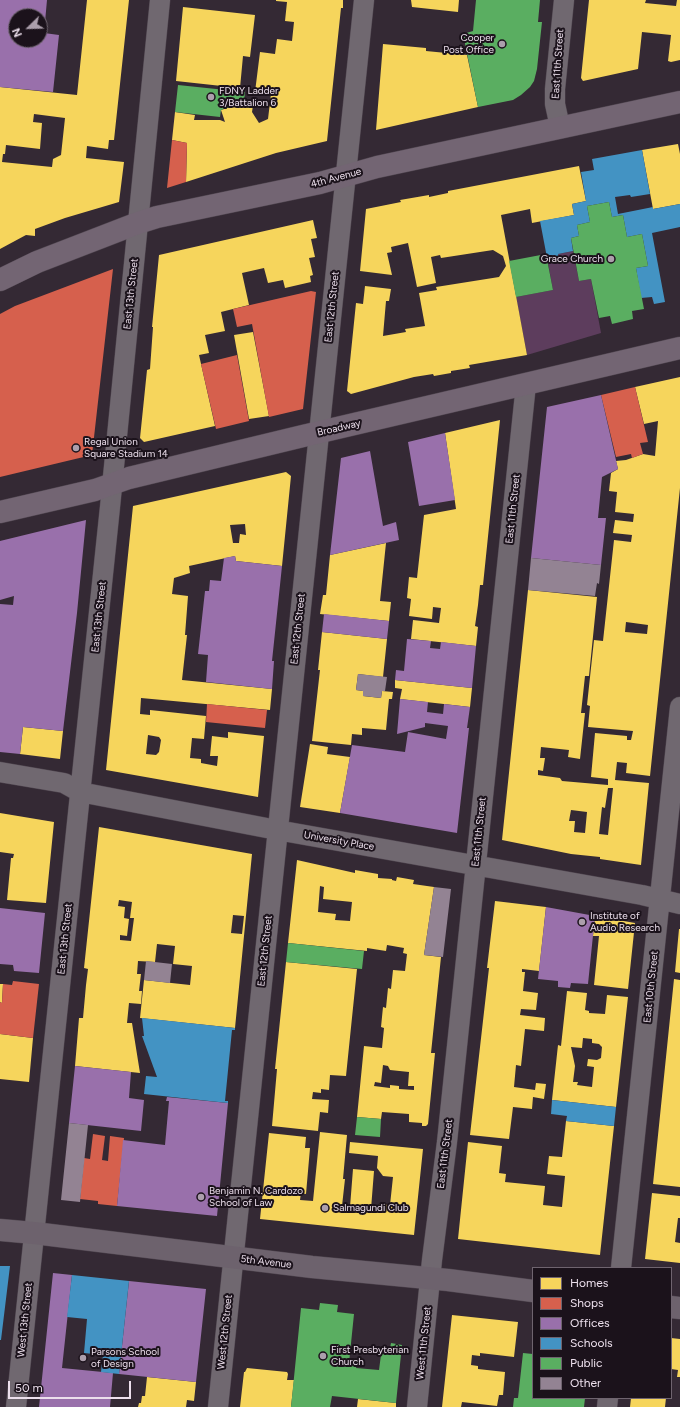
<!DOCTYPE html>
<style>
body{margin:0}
#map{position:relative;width:680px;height:1407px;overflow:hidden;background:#342934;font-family:Figtree,sans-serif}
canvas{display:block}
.legend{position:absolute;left:532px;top:1267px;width:140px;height:132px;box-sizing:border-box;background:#1b121b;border:1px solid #6f646f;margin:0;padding:5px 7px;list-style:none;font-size:12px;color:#ecdfec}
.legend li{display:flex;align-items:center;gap:8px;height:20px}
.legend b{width:20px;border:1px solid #6f646f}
.north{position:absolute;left:8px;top:8px;width:40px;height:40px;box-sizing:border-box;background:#1b121b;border:1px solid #6f646f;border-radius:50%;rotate:247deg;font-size:11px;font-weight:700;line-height:16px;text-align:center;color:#ecdfec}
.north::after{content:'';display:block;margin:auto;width:14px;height:18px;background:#ac9fac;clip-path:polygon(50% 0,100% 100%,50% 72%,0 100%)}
.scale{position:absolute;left:8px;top:1381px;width:123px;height:18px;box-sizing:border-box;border:2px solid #ecdfec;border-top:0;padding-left:5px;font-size:12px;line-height:14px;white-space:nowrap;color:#ecdfec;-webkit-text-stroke:3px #1b121b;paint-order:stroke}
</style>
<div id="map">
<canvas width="680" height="1407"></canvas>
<ul class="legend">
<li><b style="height:11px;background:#f6d55c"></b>Homes</li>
<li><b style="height:11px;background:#d6604d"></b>Shops</li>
<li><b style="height:11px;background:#9970ab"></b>Offices</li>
<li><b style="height:11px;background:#4393c3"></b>Schools</li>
<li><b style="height:11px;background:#5aae61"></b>Public</li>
<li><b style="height:11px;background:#938393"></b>Other</li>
</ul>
<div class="north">N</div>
<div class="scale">50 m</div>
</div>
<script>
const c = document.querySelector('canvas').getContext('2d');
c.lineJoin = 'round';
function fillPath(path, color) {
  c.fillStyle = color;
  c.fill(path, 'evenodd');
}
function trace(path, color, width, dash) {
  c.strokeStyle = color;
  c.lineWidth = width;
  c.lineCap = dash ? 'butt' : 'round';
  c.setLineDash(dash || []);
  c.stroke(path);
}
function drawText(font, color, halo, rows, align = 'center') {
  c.font = font + ' Figtree,sans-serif';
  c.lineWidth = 4;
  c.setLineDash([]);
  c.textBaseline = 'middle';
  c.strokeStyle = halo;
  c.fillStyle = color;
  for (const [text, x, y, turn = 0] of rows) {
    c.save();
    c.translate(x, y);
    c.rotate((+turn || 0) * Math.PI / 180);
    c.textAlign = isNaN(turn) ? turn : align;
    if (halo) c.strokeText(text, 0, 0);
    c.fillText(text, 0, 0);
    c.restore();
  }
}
fillPath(new Path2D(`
 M573,251L579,281L591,279L601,333L527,355L516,297L553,290L548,263L559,261L558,254Z`), '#5d3d5d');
fillPath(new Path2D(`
 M87,0H129L114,140H109L108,149L87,146L86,158L124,162L119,202L65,218L35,229V236L26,235L0,249V87L77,95ZM34,114L65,118L61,155L53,159L52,167L2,162L3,154H5L6,145L40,149L42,123L33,122Z
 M276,0H343V8H341L327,141L276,153L186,182L187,143L172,140L175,112L195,115L194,120H220L225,122L221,110L254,99L252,112L259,123L268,119L271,94L255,92L260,52L275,54L277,39L292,41L294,22L285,21L287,2L276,1Z
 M411,0H459L458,12L412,7Z
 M589,0H646L645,3L676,6L677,0H680V60L671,62L668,61L671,35L642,32L638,69L583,81L581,78Z
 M183,7L255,15L250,57L243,56L240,88L176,81Z
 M383,44L426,48V51L467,55L478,107L376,130Z
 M678,144L680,154V204L653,209L642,150Z
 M579,166L586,201L572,204L574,215L532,223L530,209L501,215L527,355L469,365L470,368L451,371V373L434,376L433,374L414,377L351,394L347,391L356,303L363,304L365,286L391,289L389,301H386L383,336L406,332L405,329L425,326L419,293L437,290L436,287L499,277L506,266L503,256L493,250L441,258L440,255L431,257L436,283L417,287L408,243L391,247L392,252L387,253L392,275L360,271L366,209L401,202L400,200L429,195V197L448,193V191Z
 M313,220L317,238L311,239L315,257L309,258L313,275L310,276L311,282L285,288L283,280L268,283L264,268L242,273L249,305L221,312L225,331L205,335L209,353L199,355L215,426L144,442L140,438L147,370L150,369L153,327H152L159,255Z
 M253,332L269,416L249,419L234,335Z
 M680,377V488L650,776L626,773L627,763L617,762L615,780L649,783L641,865L600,859V857L571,854L502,840L528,590L597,597L589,676H585L581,713H585L580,759L568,757L569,750L541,747L540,758H545L543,771L538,770V775L560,778L562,781L608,785V779L591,777L595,733L627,736V740H631L633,731L588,727L590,706L587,705L594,640L603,641L614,540L631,542L632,535L613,533L615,520L633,522L634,514L615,512L617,492L609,491L611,473L618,469L616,461L626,460L643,454L655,456L658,421L644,424L635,387ZM626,622L648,625L647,634L625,632ZM608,788H613L608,835L599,834L602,807L605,808ZM571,810L587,812L585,833L574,832L575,821H569Z
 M500,420L483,585H480L478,605L475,626L478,627L476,646L411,639L413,620L439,623L441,608L433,607L432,619L409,616L411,599L407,598L409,577L417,578L424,515L456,509L445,433Z
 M286,472L291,476L282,566L236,561L235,556L189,566L190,573L174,578L172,594L188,596L185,635H187L182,680L272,689L270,710L141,698L140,714L150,715V710L206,716L204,739L192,738L190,758L201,759V763L217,766L218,756H210L212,736L228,738V732L264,736L258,797L106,770L133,506ZM245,524L246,535L240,534L239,543H233L230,525ZM148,735L159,737L161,740L159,752L156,755L146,754Z
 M386,543L380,601L391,602L389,621L320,614L323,595H326L330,555Z
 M322,632L387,639L383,677L358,674L356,690L363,691V696L381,698L382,691L393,692L392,699H389L386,730L362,728V735L352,734L351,745L312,741L320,670H318Z
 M395,680L472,688L470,707L400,699L402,689L395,688Z
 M23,727L63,731L60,759L20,754Z
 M310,744L328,747L327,754L350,757L340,813L300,807Z
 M0,813L54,822L46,903L7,900L11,858H13L14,854L0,852Z
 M99,827L252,854L235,1028L140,1018L144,980L190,985L192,966L173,964L175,946L157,944L155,962L138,961L137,974H141L139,991H142L141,1004L129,1003L127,1023H132L140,1073L75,1066L79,1018H83L86,985L88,969L84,968ZM119,900L132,902L130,918H134L131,941L120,940V935L127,936L129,919L124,918L125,907L118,906ZM233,915L244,916L242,934L231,933Z
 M297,860L355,873V870L378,874V878L392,879V880L396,881L397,877L414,880L413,884L434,887L424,955L441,957L431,1053H435L428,1124L426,1126H422V1123L409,1122V1114L382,1112L381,1119L357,1117L364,1046L382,1048L384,1028L381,1027L383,1007L386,1008L388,988L391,989L393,970L405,971L407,954L403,953L404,948L387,945L386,951L367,948V951L288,943ZM320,886L324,887L323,899L352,902L350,921L335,920L336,914L318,912ZM383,1065L388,1066L390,1070L409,1072L408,1086H414V1090L399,1089V1086L390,1085V1088L374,1086L375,1082L381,1083Z
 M495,901L546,907L539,971L522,969V972H525L523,991L538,993L536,1010L521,1009L520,1015L545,1018L544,1031L525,1029L521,1066L516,1065L514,1087L535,1090L536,1083L546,1084L544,1099L533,1097L532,1109L513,1107L509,1139L470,1135L489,968H487Z
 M595,916L635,923L628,989L594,985L599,936H593Z
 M679,929H680V973L675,972Z
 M286,962L357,969L346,1076L330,1075L329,1090L321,1089V1093L313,1092L312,1099L329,1100L328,1113L320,1112L318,1131L272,1126L277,1069H275Z
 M674,979L680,980V1187L653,1184Z
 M0,984H3L2,1003L0,1002Z
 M567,991L587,993L585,1010L589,1011V1013L605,1014L607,995L628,997L616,1107L552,1100L558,1045L561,1046ZM583,1038L592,1039V1043L599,1044L602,1047L601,1058L597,1060L588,1059L587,1066L594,1067L592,1087L577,1085L578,1082H573L575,1066L571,1047L582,1048Z
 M0,1034L33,1038L29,1082L0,1079Z
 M566,1121L614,1126L600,1255L458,1239L468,1142L502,1146L499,1173L506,1174L505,1182L545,1186L543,1205L562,1207L565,1176L547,1174L549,1156L562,1157Z
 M320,1132L347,1135L343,1179H345L342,1206L350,1207L353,1169L374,1171L371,1209L378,1210L379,1204L390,1205L393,1177L383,1176L377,1168L378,1156L349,1153L350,1142L423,1149L414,1235L260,1219L269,1133L306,1137L305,1148H310L306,1194L301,1193L300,1200L313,1201Z
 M652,1193L680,1196V1218H678L675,1242L680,1243V1263L645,1259Z
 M452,1315L518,1322L514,1357L480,1353V1356L472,1355L471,1365L478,1366V1369L505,1372L503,1395H499L497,1406L462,1402L461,1407H442Z
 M671,1338L680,1339V1377H677L678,1370L671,1369Z
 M247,1368L287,1372L288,1374L287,1380H294L291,1407H240L244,1372H245Z
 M147,1377L196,1382L194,1401L187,1400L186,1407H138L139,1403H141L142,1396H145Z
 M631,1398H666L665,1407H630Z
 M358,1399L396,1403V1407H357Z`), '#f6d55c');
fillPath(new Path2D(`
 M172,140L187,143L186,182L167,188Z
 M113,269L92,455L0,477V314L15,306Z
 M311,291L316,292L303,409L269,417L252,324L237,327L233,309Z
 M237,355L249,421L216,429L201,364Z
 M635,387L648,442L640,443L643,454L632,458L631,454L616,457L601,395Z
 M207,704L267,710L265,728L206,722Z
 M13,981L39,984L33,1038L0,1034V1002L2,1003L3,984L12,985Z
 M93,1134L105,1136L102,1160L108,1161L110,1136L124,1138L117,1206L98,1204V1201L80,1199L84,1158L90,1159Z`), '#d6604d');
fillPath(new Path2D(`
 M0,0H47L44,33L59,35L53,92L0,87ZM16,16H40V40H16Z
 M601,395L618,469L602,477L598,518H606L601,565L531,558L547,407Z
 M445,433L455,500L419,506L408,442Z
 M370,451L383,526L396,522L399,540L330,555L341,458Z
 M86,520L77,613L63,731L23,727L20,754L0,752V604L13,605L14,596L0,600V541Z
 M235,556L236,561L282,566L272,661H274L272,689L206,682L208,655L198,654L205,591H209L210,580L221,581L224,558Z
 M324,614L389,621L387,639L322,632Z
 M407,639L431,641L430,648L440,649L441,642L476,646L472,688L395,680L396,670L404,671Z
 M400,699L428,702L427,712L443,714L444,704L470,707L467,728H469L457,833L340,813L352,745L405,752L408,732L446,739L448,726L425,723V727L397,734Z
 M546,907L595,916L588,984L571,983L570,988L558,987V981L538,979Z
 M0,908L45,913L39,973L14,971L13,965L0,964Z
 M75,1066L131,1072L129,1098L144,1100L141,1131L69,1123Z
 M167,1097L228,1103L217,1216L117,1206L123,1140L165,1145L169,1101H166Z
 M53,1273L72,1275L62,1368L113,1373L110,1407H39Z
 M129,1281L206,1289L196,1382L119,1374Z`), '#9970ab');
fillPath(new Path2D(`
 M642,150L650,194L631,197L630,195L615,197L618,214L653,207V209L680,204V227L652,233L665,302L654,304L652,297L641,298L636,268L648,266L642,234L627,237L623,215L612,217L609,202L587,206L590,222L577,225L579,236L571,238L573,251L558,254L560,261L548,263L540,221L574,215L572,204L586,201L581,172L594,170L592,159Z
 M142,1018L235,1028V1030H232L225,1101H228V1103L144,1094L146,1076L157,1077L142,1036H144Z
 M552,1100L616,1107L614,1126L566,1121L567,1116L551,1114Z
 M0,1266H10L1,1340H0Z
 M72,1275L129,1281L119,1374L101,1372L103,1355L84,1353L87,1319L67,1317Z`), '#4393c3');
fillPath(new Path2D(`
 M476,0H540L538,22H542L537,69L534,81L530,87L521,95L513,100L478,107L463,34L473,31Z
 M178,85L245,92L244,102L221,110L220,117L175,112Z
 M609,202L612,217L623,215L627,237L642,234L648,266L636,268L644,309L632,311L633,319L612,324L610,316L599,318L591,279L579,281L571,238L579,236L577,225L590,222L587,206Z
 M546,254L553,290L516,297L509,261Z
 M288,943L364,951L362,969L286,962Z
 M357,1117L381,1119L380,1137L355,1135Z
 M320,1303L338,1305L337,1312L354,1314L349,1363L357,1364L356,1368L379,1370L382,1347L390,1348L391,1343L402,1345L396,1403L332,1396L330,1407H291L301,1308L319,1310Z
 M523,1353L533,1354V1398H585L584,1407H513L514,1398H518Z`), '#5aae61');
fillPath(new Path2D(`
 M531,558L601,565L599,584L597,583L595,596L528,590Z
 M358,674L387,677L385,691H382L381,698L363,696V691L356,690Z
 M434,887L451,889L443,957L424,955Z
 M146,961L172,964L170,983L144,980Z
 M69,1123L88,1125L80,1202L61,1200Z`), '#938393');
const street = new Path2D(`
 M560,127L555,104V89L564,0
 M0,772L64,783L80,792L277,830L642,895L680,904
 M621,1268L680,707
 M16,1407L110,507L160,0
 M218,1407L364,0
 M417,1407L432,1260L447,1142L526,384
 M607,1407L608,1398`);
const secondary = new Path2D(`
 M0,1230L34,1233L312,1267L448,1280L533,1291
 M671,1307L680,1308`);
const primary = new Path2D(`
 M0,280L37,262L138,223L157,217L320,183L377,167L680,102
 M0,512L95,490L129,478L303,436L680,348`);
trace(street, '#4e444e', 21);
trace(secondary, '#4e444e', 23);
trace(primary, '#4e444e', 23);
trace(street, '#706870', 20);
trace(secondary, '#6d626d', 22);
trace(primary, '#736573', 22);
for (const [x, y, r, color] of [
 [502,44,4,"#ac9fac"],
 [211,97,4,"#ac9fac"],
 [611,259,4,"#ac9fac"],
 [76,448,4,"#ac9fac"],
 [582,922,4,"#ac9fac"],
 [201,1197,4,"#ac9fac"],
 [325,1208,4,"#ac9fac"],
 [323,1356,4,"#ac9fac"],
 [83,1358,4,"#ac9fac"]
]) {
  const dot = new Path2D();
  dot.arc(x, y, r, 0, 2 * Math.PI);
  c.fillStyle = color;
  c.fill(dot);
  trace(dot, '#1b121b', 1.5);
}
drawText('10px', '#ecdfec', '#1b121b', [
 ["Cooper",494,38,"right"],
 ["Post Office",494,50,"right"],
 ["FDNY Ladder",219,91],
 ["3/Battalion 6",219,103],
 ["Grace Church",603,259,"right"],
 ["Regal Union",84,442],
 ["Square Stadium 14",84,454],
 ["Institute of",590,916],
 ["Audio Research",590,928],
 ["Benjamin N. Cardozo",209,1191],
 ["School of Law",209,1203],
 ["Salmagundi Club",333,1208],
 ["First Presbyterian",331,1350],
 ["Church",331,1362],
 ["Parsons School",91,1352],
 ["of Design",91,1364]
], 'left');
drawText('10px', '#ecdfec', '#1b121b', [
 ["East 11th Street",558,64,-86],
 ["4th Avenue",336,178,-15],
 ["East 13th Street",131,294,-84],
 ["East 12th Street",332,307,-84],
 ["Broadway",339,428,-13],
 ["East 11th Street",513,509,-84],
 ["East 13th Street",99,617,-84],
 ["East 12th Street",298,629,-84],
 ["East 11th Street",479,832,-84],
 ["University Place",339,841,10],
 ["East 13th Street",65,939,-84],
 ["East 12th Street",265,951,-84],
 ["East 10th Street",651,987,-84],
 ["East 11th Street",445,1154,-83],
 ["5th Avenue",266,1262,7],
 ["West 13th Street",25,1320,-84],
 ["West 12th Street",225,1332,-84],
 ["West 11th Street",424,1343,-84]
]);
</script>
